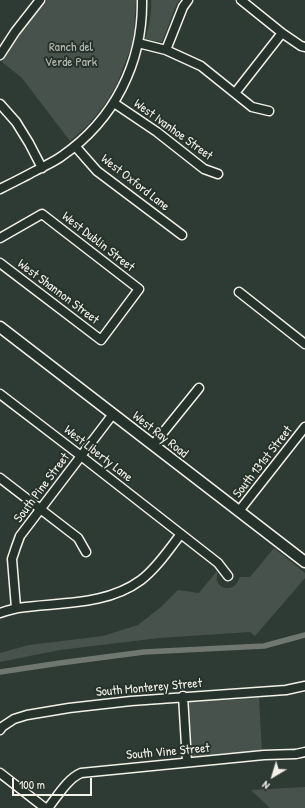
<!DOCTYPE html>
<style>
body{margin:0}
#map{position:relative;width:305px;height:808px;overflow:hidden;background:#2e3b34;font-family:"Patrick Hand",sans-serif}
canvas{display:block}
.north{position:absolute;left:253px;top:756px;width:40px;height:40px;-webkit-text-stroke:3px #26332d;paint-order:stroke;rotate:218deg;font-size:11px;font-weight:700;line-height:16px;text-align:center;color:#f4f1e8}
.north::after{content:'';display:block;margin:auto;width:14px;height:18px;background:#f4f1e8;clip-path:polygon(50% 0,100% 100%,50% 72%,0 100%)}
.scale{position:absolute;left:12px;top:778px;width:80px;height:18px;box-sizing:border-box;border:2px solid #f4f1e8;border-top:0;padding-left:5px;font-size:12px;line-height:14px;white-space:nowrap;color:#f4f1e8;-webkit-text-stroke:3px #26332d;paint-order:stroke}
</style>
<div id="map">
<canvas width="305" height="808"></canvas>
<div class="north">N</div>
<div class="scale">100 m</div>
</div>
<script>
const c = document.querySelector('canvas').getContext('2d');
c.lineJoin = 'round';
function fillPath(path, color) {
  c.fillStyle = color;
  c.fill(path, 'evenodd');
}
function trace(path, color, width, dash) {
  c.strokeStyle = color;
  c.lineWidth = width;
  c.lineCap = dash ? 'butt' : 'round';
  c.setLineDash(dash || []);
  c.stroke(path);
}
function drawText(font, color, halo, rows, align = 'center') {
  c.font = font + ' "Patrick Hand",sans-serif';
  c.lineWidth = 4;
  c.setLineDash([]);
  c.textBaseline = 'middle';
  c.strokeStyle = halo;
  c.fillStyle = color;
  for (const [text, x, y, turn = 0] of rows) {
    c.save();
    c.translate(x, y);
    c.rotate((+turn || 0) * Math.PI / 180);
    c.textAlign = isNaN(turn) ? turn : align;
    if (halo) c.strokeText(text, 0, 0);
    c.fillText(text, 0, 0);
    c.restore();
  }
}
fillPath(new Path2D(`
 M46,0H136L134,31L132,45L116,86L105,104L88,125L70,141L22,78L2,62L24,27Z
 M151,0H180L177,3L162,42L145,39C149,26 152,14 151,0Z
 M274,548L305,573V578L255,636L250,632L159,638L60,650L0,662V653L29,645L103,636L138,625L161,607L178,590L199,593L217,571C218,574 216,578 217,581C219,588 229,590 234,586C237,584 238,581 240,577H250Z
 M259,698L262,752L192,757L188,702Z
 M305,787V808H270L251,790Z`), '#48524c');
trace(new Path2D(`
 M0,672L60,663L144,652L264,646L305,635`), '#6f7770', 5.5);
const minor = new Path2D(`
 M241,0L282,33L301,46L305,47
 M138,43L166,50L201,66L252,107L269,111
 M166,50L183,7L188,0
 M0,55L15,32L40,0
 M235,93L282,33
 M114,103L157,132L204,169L218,174
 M0,104L16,122L29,143L42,168
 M75,146L97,171L182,235
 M0,189C12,183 24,177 35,171C44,166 54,162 62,156C114,120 143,63 142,0
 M0,238L42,214L139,289L101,340L0,263
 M239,292L305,344
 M0,394L81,456L218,563L228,576
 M153,445L199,388
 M0,478L78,538L86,552
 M239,511L305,427
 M16,608L12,559L16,547L20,536L113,414
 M0,613C6,611 12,609 18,608C59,602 106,606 141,580C157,568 169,549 181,534
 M183,696L187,762
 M0,730L2,727L14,719L27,715L69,708L131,701L286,690L305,686
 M0,773L45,808
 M48,808C57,797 67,779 81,773L264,755L296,754L305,752`);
const major = new Path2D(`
 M0,327L305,562`);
trace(minor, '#f4f1e8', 11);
trace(major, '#f4f1e8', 13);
trace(minor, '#26332d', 8);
trace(major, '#26332d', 10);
drawText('13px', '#b8b9b1', '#26332d', [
 ["Ranch del",71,48],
 ["Verde Park",71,63]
]);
drawText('13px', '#f4f1e8', '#26332d', [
 ["West Ivanhoe Street",173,130,36],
 ["West Oxford Lane",135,183,38],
 ["West Dublin Street",98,242,38],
 ["West Shannon Street",58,292,37],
 ["West Ray Road",160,435,38],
 ["West Liberty Lane",98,454,38],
 ["South 131st Street",263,462,-52],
 ["South Pine Street",42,488,-53],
 ["South Monterey Street",149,688,-5],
 ["South Vine Street",168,752,-5]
]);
</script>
